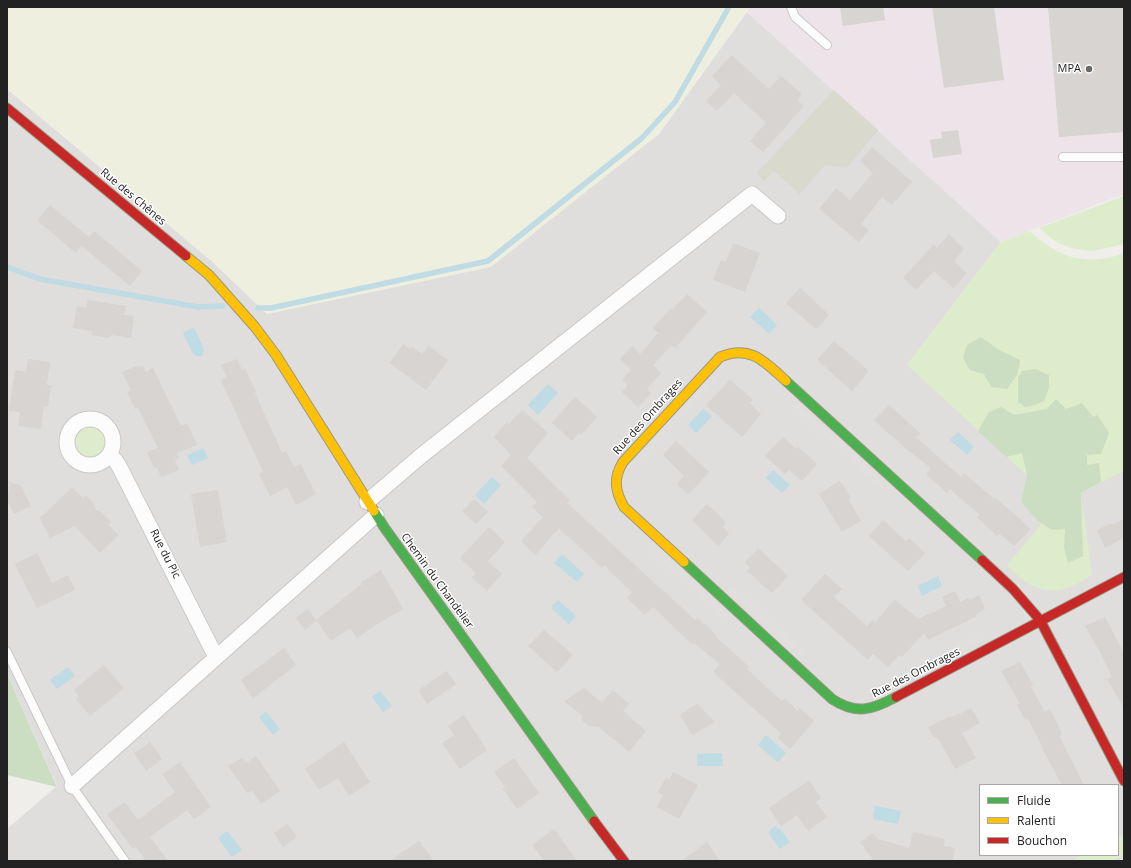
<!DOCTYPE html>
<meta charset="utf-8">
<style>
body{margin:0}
#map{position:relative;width:1131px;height:868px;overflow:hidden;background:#f0eeeb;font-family:"Open Sans",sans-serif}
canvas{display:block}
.frame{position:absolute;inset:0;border:8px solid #222;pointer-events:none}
.legend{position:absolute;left:979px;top:784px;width:140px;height:72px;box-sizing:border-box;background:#fff;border:1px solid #a7a7a7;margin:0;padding:5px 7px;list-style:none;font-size:12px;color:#222}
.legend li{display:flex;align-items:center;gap:8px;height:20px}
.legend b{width:20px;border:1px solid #a7a7a7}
</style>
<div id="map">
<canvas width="1131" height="868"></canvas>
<div class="frame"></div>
<ul class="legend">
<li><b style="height:5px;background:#4caf50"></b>Fluide</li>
<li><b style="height:5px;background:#ffc107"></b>Ralenti</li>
<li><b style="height:5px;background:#c62828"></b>Bouchon</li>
</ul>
</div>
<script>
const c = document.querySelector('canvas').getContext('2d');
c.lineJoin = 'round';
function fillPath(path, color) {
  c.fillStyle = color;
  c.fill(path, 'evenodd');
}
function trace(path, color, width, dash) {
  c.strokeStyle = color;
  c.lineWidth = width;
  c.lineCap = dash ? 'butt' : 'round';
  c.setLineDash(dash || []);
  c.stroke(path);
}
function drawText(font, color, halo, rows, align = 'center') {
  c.font = font + ' "Open Sans",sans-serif';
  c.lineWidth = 3;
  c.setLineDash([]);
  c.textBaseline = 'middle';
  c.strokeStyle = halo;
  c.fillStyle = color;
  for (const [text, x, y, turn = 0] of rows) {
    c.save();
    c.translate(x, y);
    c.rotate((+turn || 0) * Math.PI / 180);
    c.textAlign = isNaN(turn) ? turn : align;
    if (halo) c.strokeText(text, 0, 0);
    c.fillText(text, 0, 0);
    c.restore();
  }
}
fillPath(new Path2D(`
 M747,12L1001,242L907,365L1124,469V861H7V829L57,786L7,674V89L215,264L267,314L659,134ZM980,785H1118V855H980Z`), '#dfdedc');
fillPath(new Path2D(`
 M749,7H1124V194L1001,242L747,12Z`), '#ede4e9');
fillPath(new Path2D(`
 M834,90L878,130L847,168L825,165L800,194L774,171L764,181L757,173Z`), '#d9d9cd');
fillPath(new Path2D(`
 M7,7H749L659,134L491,267L267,314L215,264L7,89Z`), '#efefdf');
fillPath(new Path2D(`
 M1124,196V243L1121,245L1092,251L1076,249L1060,244L1049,237L1039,228Z
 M1030,231C1058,258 1087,267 1124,253V471L1081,493L1092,575C1058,598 1035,596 1007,565L1058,504L907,365L1001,242Z
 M74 442a16 16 0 1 1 32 0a16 16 0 1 1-32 0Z
 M1124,834V855L1111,861H1071L1082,855H1118V837Z`), '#ddeccb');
fillPath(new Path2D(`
 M981,337L999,350L1020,360L1017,375L1007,389L991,387L984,374L970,370L963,358L967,345Z
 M1035,369L1049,375V388L1044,401L1035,405L1025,407L1018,402V377L1022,371Z
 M1056,399L1066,409L1082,403L1093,417L1097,415L1109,433L1101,454L1087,455V465L1099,463L1101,482L1081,493L1083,556L1068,563L1064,547L1065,529L1052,530L1037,520L1021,502L1027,475L1022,453L1006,457L978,431L989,412L1001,407L1014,415L1047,409Z
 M7,674L57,787L7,775Z`), '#cbdec1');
fillPath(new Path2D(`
 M718,369L722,373L643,460L638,455Z
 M796,402L883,480L878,486L792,407Z
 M652,544L729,614L723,620L647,549Z
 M733,586L807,654L802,659L728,591Z
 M977,635L981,641L878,697L874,690Z`), '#e0dfde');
fillPath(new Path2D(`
 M759,308L777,325L769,334L750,317Z
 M194,327L204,349L203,355L199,357L193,354L183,333Z
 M548,384L558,393L538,415L528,405Z
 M703,409L712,416L696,433L688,425Z
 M958,432L974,447L967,455L950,440Z
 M203,448L208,458L192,465L187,455Z
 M773,470L790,485L782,493L766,478Z
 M492,477L501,485L484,504L475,495Z
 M562,554L584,574L577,582L554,563Z
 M938,576L942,586L922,596L918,586Z
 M558,600L576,616L569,624L551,608Z
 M68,667L75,676L57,689L50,680Z
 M380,691L392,706L383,712L372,697Z
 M266,712L280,729L273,735L259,717Z
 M766,735L786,753L778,762L758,745Z
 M722,753L723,766H697V754Z
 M875,806L901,811L898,824L873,819Z
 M775,826L781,830L790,842L780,849L769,834L770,830Z
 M227,831L242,850L232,857L218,838Z`), '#bfdbe3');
trace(new Path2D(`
 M7,267L40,279L198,307L223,306
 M258,308H271L488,261L642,138L675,102L729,7`), '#bfdbe3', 5.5);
fillPath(new Path2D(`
 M840,7H883L885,20L843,26Z
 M932,7H994L1004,80L944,88Z
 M1048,7H1124V132L1059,137Z
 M732,55L769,89L781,76L802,94L797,100L804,106L763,152L750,141L766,123L734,93L717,111L706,101L721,85L712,76Z
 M958,130L962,154L933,158L930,140L942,138L941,132Z
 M872,147L912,182L892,205L882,197L861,224L869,230L859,242L819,209L836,188L850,200L873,173L860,161Z
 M50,205L89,237L94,231L142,271L130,286L82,246L76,253L37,220Z
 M949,234L964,249L954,261L967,273L953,288L934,271L916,290L903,278L934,244L937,248Z
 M733,243L760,253L745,292L713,280L721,260L726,262Z
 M800,288L829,315L816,329L786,303Z
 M687,294L707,312L675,348L671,345L653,365L661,373L647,389L651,393L638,407L622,392L628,385L622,380L631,370L620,359L632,346L640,354L658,333L653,328L671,308L673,309Z
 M88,300L126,306L124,315L134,316L131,338L111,335L110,338L92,335V331L73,328L77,306L86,308Z
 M834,341L869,371L852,391L817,360Z
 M403,344L410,349L412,347L422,354L429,346L448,360L426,390L390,363Z
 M28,359L50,362L47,385H51L48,407L44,406L41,429L18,426L20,412L9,411L15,370L26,372Z
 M237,359L242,370L245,368L256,392L255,393L282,453L286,451L294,467L301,464L316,494L296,505L287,487L270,496L259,474L263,472L221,380L227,377L221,365Z
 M137,366H143L146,372L153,368L181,426L187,423L197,445L177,453L179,458L175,460L179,470L161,477L157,467L154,468L147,452L158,448L138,408L135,409L127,392L131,390L122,372Z
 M730,380L753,400L750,403L761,414L742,437L706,405Z
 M575,397L597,417L581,435L579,433L572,441L552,423Z
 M889,405L920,433L916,437L940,459L961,477L964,473L994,499L996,498L1031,529L1014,546L1000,534L997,536L977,517L980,515L950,489L947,493L926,474L931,468L905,448L874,420Z
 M522,410L548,433L527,458L570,500L567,503L695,620L698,618L716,635L715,636L749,667L747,669L782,701L785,698L798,711L800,708L814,721L790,749L778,738L781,733L713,672L720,664L694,643L692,644L653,607L645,615L627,598L632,592L604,565L602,568L559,528L535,555L521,541L543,517L532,507L537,502L501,466L511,455L494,437L507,422L509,424Z
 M783,437L796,449L798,447L817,464L802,481L789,470L785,474L765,456Z
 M676,441L709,472L688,495L677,484L684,476L663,455Z
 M840,481L851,498L849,500L861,521L842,532L819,494Z
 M10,482L21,486L31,506L14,514L7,500Z
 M72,488L83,498L86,495L94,504L96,510H99L111,522L108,525L119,535L100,553L75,526L50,538L40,518Z
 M218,490L227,542L200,547L191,494Z
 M474,499L488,512L476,524L462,511Z
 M707,504L726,522L723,527L729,534L718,546L692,520Z
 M1124,519V538L1105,548L1097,530L1111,523L1113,525Z
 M883,520L906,541L909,538L925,553L908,571L869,536Z
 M489,527L505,542L488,561L502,574L487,591L472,577L476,573L460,558Z
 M758,548L788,576L772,593L747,571L750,568L745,562Z
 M37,553L52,583L68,575L75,590L37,608L15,564Z
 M381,570L403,609L371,628L357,638L350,628L331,641L316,620L362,584L361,582Z
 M825,574L842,589L834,597L867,626L872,620L875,622L895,600L918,619L946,606L942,597L955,591L960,602L968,598L970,600L979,595L985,609L976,614L977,616L928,640L924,633L902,657L899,655L888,667L873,654L868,660L801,600Z
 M308,609L316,621L305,630L296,618Z
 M1105,617L1124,653V708L1107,679L1112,677L1099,650L1085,626Z
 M544,630L573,655L557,672L528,646Z
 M284,648L296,665L253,698L241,680Z
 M1020,662L1033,685L1031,687L1045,712L1050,709L1062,734L1059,736L1084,785H1062L1042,748H1043L1028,719L1025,720L1017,705L1020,704L1001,671Z
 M104,665L124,688L90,716L76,699L79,696L74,690Z
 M447,671L456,684L427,704L419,690Z
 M584,688L602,703L613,690L629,704L623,711L646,731L629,752L599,727L589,726L581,719L583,716L564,701Z
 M697,704L715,722L692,735L680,715Z
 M971,708L980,723L962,733L976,758L955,769L938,738L934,737L928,727L950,716L951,718Z
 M464,715L487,750L460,769L442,743L454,735L448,726Z
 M150,742L162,759L146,771L134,753Z
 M344,742L370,782L349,796L338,778L319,790L305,769Z
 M256,756L280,791L261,804L252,790L247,793L228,766L242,758L246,763Z
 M514,758L539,793L517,809L503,789L505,787L494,772Z
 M180,762L211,807L194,819L187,810L150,837L168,861H146L136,847L133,849L107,814L125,802L138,820L175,792L162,774Z
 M673,772L698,785L679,819L657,807L663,795L658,792L666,778L669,780Z
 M809,780L821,798L816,802L827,817L808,831L797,815L781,826L769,808Z
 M287,824L297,837L283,847L274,833Z
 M554,829L577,861H544L532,845Z
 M913,832L945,839L944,846L955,848L953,861H874L860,842L873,833L878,839L909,848Z
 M419,841L434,861H390Z
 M707,842L720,861H681Z`), '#d7d4d2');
const lane = new Path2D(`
 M791,7L795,17L827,45
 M1063,157H1124
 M7,652L72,786L125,861`);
const street = new Path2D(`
 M67 442a23 23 0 1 1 46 0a23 23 0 1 1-46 0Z
 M108,456L115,460L119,466L216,657
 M367,502L422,455L752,194L778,216
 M72,786L376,515`);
const fast = new Path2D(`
 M786,381L982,560
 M374,511L384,527L594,821
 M684,562L832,699C856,715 872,710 896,697`);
const slow = new Path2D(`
 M186,256L209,275L255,327L276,355L374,511
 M684,562L624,507C615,491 613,478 623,462L720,357C750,344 765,362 786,381`);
const jam = new Path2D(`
 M7,108L186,256
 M982,560L1013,589L1040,620L1124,781
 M896,697L1124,577
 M594,821L624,861`);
trace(lane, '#c9c8c7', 10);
trace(street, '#c9c8c7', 17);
trace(fast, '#999a82', 11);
trace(slow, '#999a82', 11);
trace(jam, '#999a82', 11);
trace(lane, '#fdfcfc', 8);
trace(street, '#fdfcfc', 15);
trace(fast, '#4caf50', 9);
trace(slow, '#ffc107', 9);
trace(jam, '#c62828', 9);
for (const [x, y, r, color] of [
 [1089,69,4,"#6a6968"]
]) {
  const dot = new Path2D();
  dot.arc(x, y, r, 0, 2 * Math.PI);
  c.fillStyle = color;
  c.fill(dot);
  trace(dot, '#fff', 1.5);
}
drawText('11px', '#222', '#fff', [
 ["MPA",1081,69]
], 'right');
drawText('11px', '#222', '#fff', [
 ["Rue des Chênes",133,197,40],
 ["Rue des Ombrages",648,417,-48],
 ["Rue du Pic",165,554,63],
 ["Chemin du Chandelier",437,581,54],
 ["Rue des Ombrages",916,673,-27]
]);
</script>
